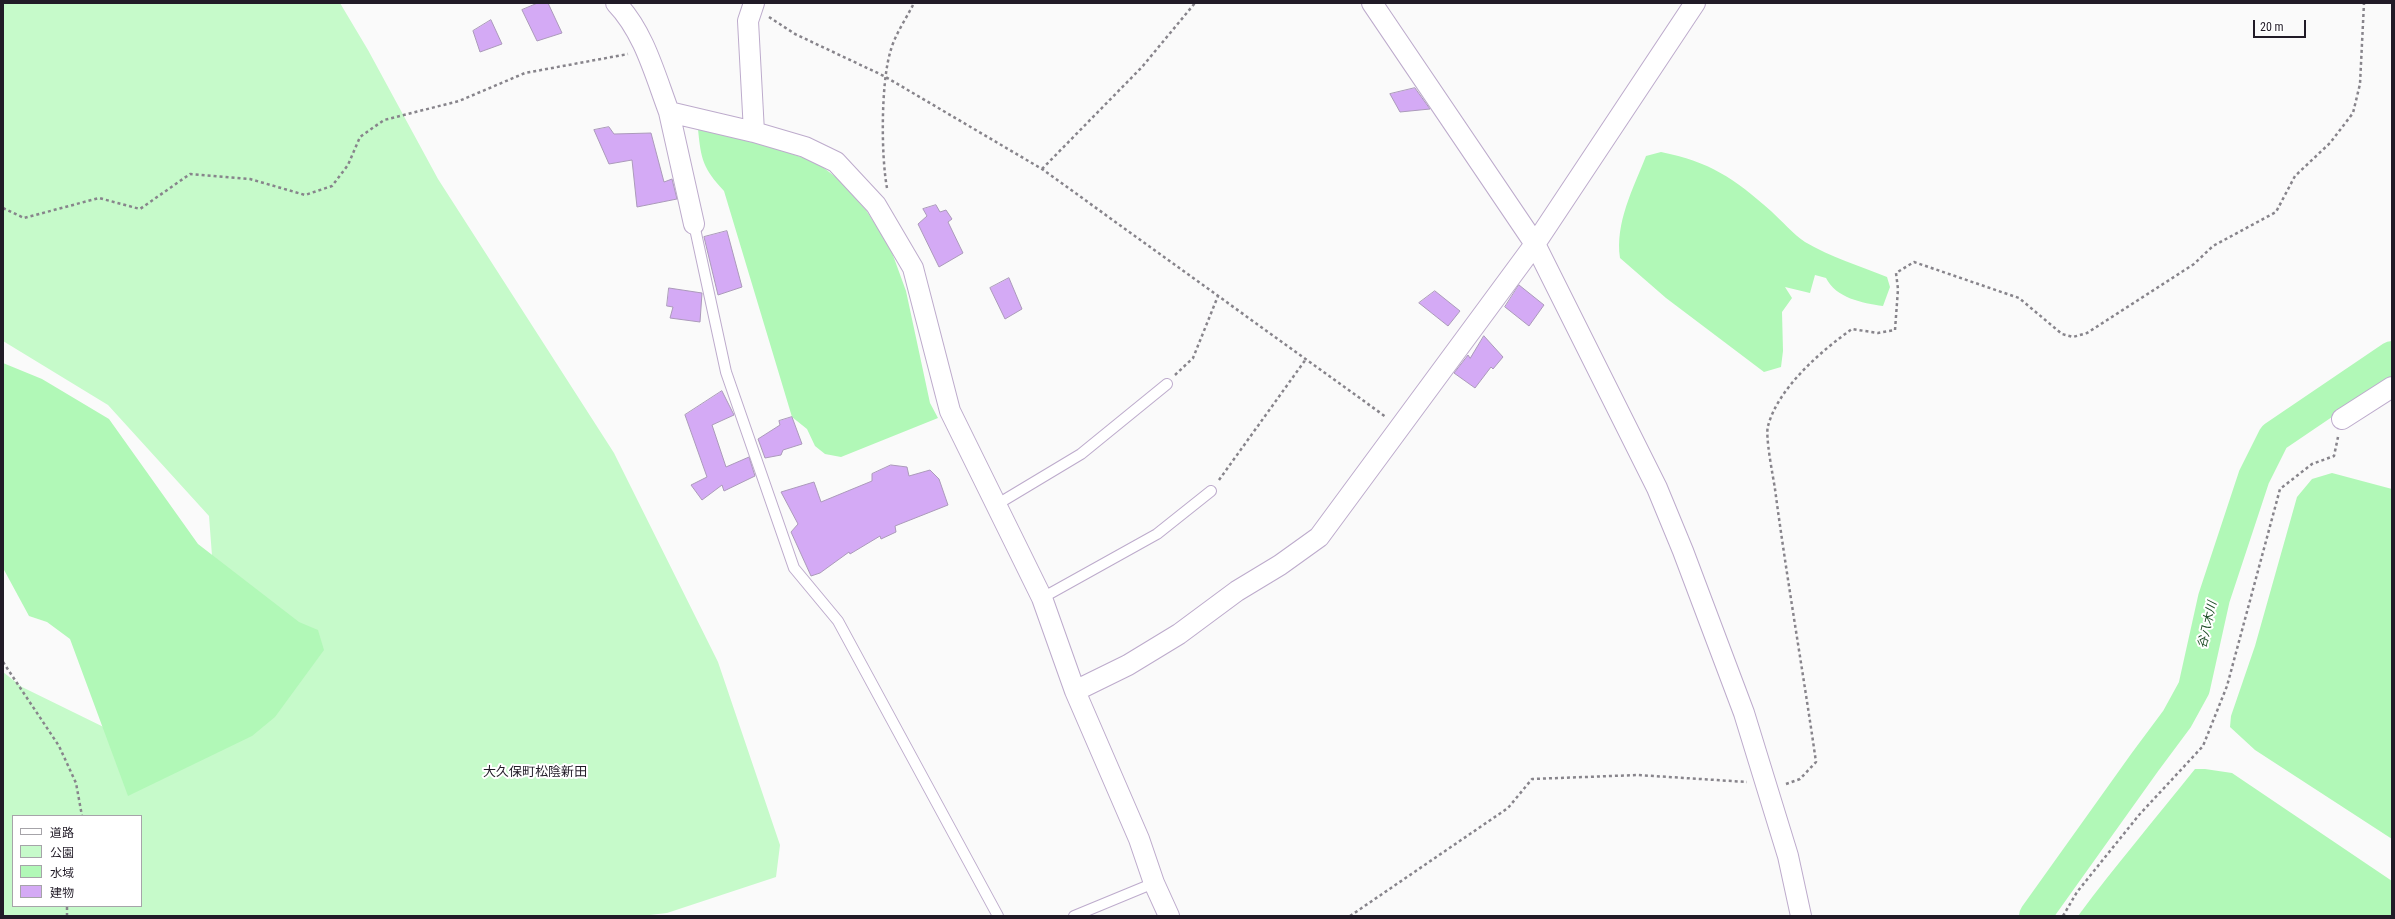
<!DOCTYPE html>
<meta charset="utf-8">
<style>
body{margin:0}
#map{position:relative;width:2395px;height:919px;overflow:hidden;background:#fafafa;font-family:"Roboto Condensed","Noto Sans JP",sans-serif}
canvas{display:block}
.frame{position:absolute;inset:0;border:4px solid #211b27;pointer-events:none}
.legend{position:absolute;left:12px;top:815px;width:130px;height:92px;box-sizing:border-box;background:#fff;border:1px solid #a6a4a9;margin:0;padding:5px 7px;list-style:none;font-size:12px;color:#211b27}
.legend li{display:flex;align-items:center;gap:8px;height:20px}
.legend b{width:20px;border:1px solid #a6a4a9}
.scale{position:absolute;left:2253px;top:20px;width:53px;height:18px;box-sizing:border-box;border:2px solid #211b27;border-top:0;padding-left:5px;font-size:12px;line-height:14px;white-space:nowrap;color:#211b27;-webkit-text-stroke:3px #fff;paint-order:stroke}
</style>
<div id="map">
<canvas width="2395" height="919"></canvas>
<div class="frame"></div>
<ul class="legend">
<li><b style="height:5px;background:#fff"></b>道路</li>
<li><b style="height:11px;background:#c6faca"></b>公園</li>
<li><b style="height:11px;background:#b1f8b7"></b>水域</li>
<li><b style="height:11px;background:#d4aaf5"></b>建物</li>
</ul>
<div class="scale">20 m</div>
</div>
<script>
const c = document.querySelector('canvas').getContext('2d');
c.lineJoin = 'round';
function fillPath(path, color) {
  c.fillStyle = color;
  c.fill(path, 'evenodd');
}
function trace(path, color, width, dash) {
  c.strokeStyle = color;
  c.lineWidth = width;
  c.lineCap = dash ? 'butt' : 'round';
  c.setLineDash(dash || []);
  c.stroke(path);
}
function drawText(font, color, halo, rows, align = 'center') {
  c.font = font + ' "Roboto Condensed","Noto Sans JP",sans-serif';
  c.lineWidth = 4;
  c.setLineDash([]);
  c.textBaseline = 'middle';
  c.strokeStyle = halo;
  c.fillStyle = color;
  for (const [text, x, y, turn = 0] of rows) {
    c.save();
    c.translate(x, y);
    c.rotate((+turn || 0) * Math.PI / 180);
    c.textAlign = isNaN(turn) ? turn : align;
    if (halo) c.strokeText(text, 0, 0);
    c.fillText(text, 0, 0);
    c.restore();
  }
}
fillPath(new Path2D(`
 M3,3H340L368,50L438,179L614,453L718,662L780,845L776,877L667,913L641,916H3V672L22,687L124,737L218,635L209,516L108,405L3,341ZM13,816H141V906H13Z`), '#c6faca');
fillPath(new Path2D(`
 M698,129L750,140L816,162L837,178L866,210L890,247L906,291L930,403L938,418L841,457L825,454L815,446L807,429L792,417L724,191C703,168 701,160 698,129Z
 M1661,152C1710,162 1734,178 1771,211C1782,221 1793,234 1805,242C1830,257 1860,266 1887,277L1890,287L1883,306C1862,303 1836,298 1826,278L1815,275L1810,293L1785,287L1792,298L1782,312L1783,351L1781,367L1764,372L1666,298L1620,258C1615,223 1633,189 1646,156Z
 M3,363L42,379L109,419L198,544L299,622L318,630L324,650L275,717L252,736L128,796L70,639L47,622L29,616L3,568Z
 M2332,473L2392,489V839L2255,750L2230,727L2231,716L2255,646L2297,497L2312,479Z
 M2195,769H2205L2232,773L2392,881V916H2078C2115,866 2156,818 2195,769Z`), '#b1f8b7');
trace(new Path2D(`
 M2035,916L2145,762L2177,719L2194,688L2214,598L2254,477L2274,437L2392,357`), '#b1f8b7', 32);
const building = new Path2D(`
 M538,3H548L562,33L537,41L522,10Z
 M491,20L502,44L480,52L473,31Z
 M1415,88L1430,109L1400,112L1390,94Z
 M609,127L614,134L651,133L664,182L672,179L677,199L637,207L632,160L609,164L594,130Z
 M936,205L940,212L946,210L952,219L948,222L963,253L939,267L918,224L927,216L923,209Z
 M727,231L742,287L718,295L704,237Z
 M1009,278L1022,309L1005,319L990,288Z
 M1519,285L1544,305L1529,326L1505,307Z
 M669,288L702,293L700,322L670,318L673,307L667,306Z
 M1435,291L1460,311L1448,326L1419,303Z
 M1484,336L1503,357L1493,369L1491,367L1475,388L1454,373L1468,355L1470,358Z
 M722,391L734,415L712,425L726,467L749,457L755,476L724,491L722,485L702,500L691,485L707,477L685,415Z
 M792,417L802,444L783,450L781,455L765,458L758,439L780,425L779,421Z
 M891,465L907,467L909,476L930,470L939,479L948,505L895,526L896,532L881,539L880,536L850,554L849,552L820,573L811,576L791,532L798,524L781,492L814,482L821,502L872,481V474Z`);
fillPath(building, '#d4aaf5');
trace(building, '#ab9aba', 1);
const lane = new Path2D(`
 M694,224L726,372L794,568L838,621L998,916
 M996,505L1081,454L1167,384
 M1042,598L1157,534L1211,491
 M1074,916L1154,883`);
const street = new Path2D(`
 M616,3C644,32 655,75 669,112L754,132L805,147L836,162L876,205L913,268L950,411L1042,598L1075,691L1139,839L1154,883L1169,916
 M754,3L748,21L754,132
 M1372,3L1535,244L1657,488L1683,551L1744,713L1788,856L1801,916
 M669,112L694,224
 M2342,419L2392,387
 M1075,691L1128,665L1179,634L1237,591L1280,565L1319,537L1535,244L1695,3`);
trace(lane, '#bdabcc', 12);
trace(street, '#bdabcc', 22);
trace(new Path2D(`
 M769,17L795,34L884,76L1042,169L1386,417
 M1042,169L1142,67L1195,3
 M887,188C881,156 881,84 890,53C894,36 906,19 914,3
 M3,208L24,218L99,198L140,209L190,174L250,179L305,195L332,186L348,165L360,137L384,120L459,101L525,73L628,54
 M1175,375L1193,358L1218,296
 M1219,480L1306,359
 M3,662L59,746L76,783L82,816
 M1786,784L1800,779L1816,762C1803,671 1787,580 1775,489C1773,476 1765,436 1768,426C1778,388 1821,351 1852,329L1878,333L1895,330L1898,289L1896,273L1914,262L2019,298L2062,334L2073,337L2087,333L2194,264L2213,246L2276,212L2295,176L2330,143L2353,113L2360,84L2364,3
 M67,916V906
 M1350,916L1508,808L1532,779L1638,775L1747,782
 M2063,916L2077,892L2139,815L2203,746L2227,686L2280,489L2312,464L2334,456L2338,437`), '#87848b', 2.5, [3, 3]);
trace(lane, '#fff', 10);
trace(street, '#fff', 20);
drawText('italic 12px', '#1b4b23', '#fff', [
 ["谷八木川",2208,625,-77]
]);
drawText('13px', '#211b27', '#fff', [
 ["大久保町松陰新田",535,773]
]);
</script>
